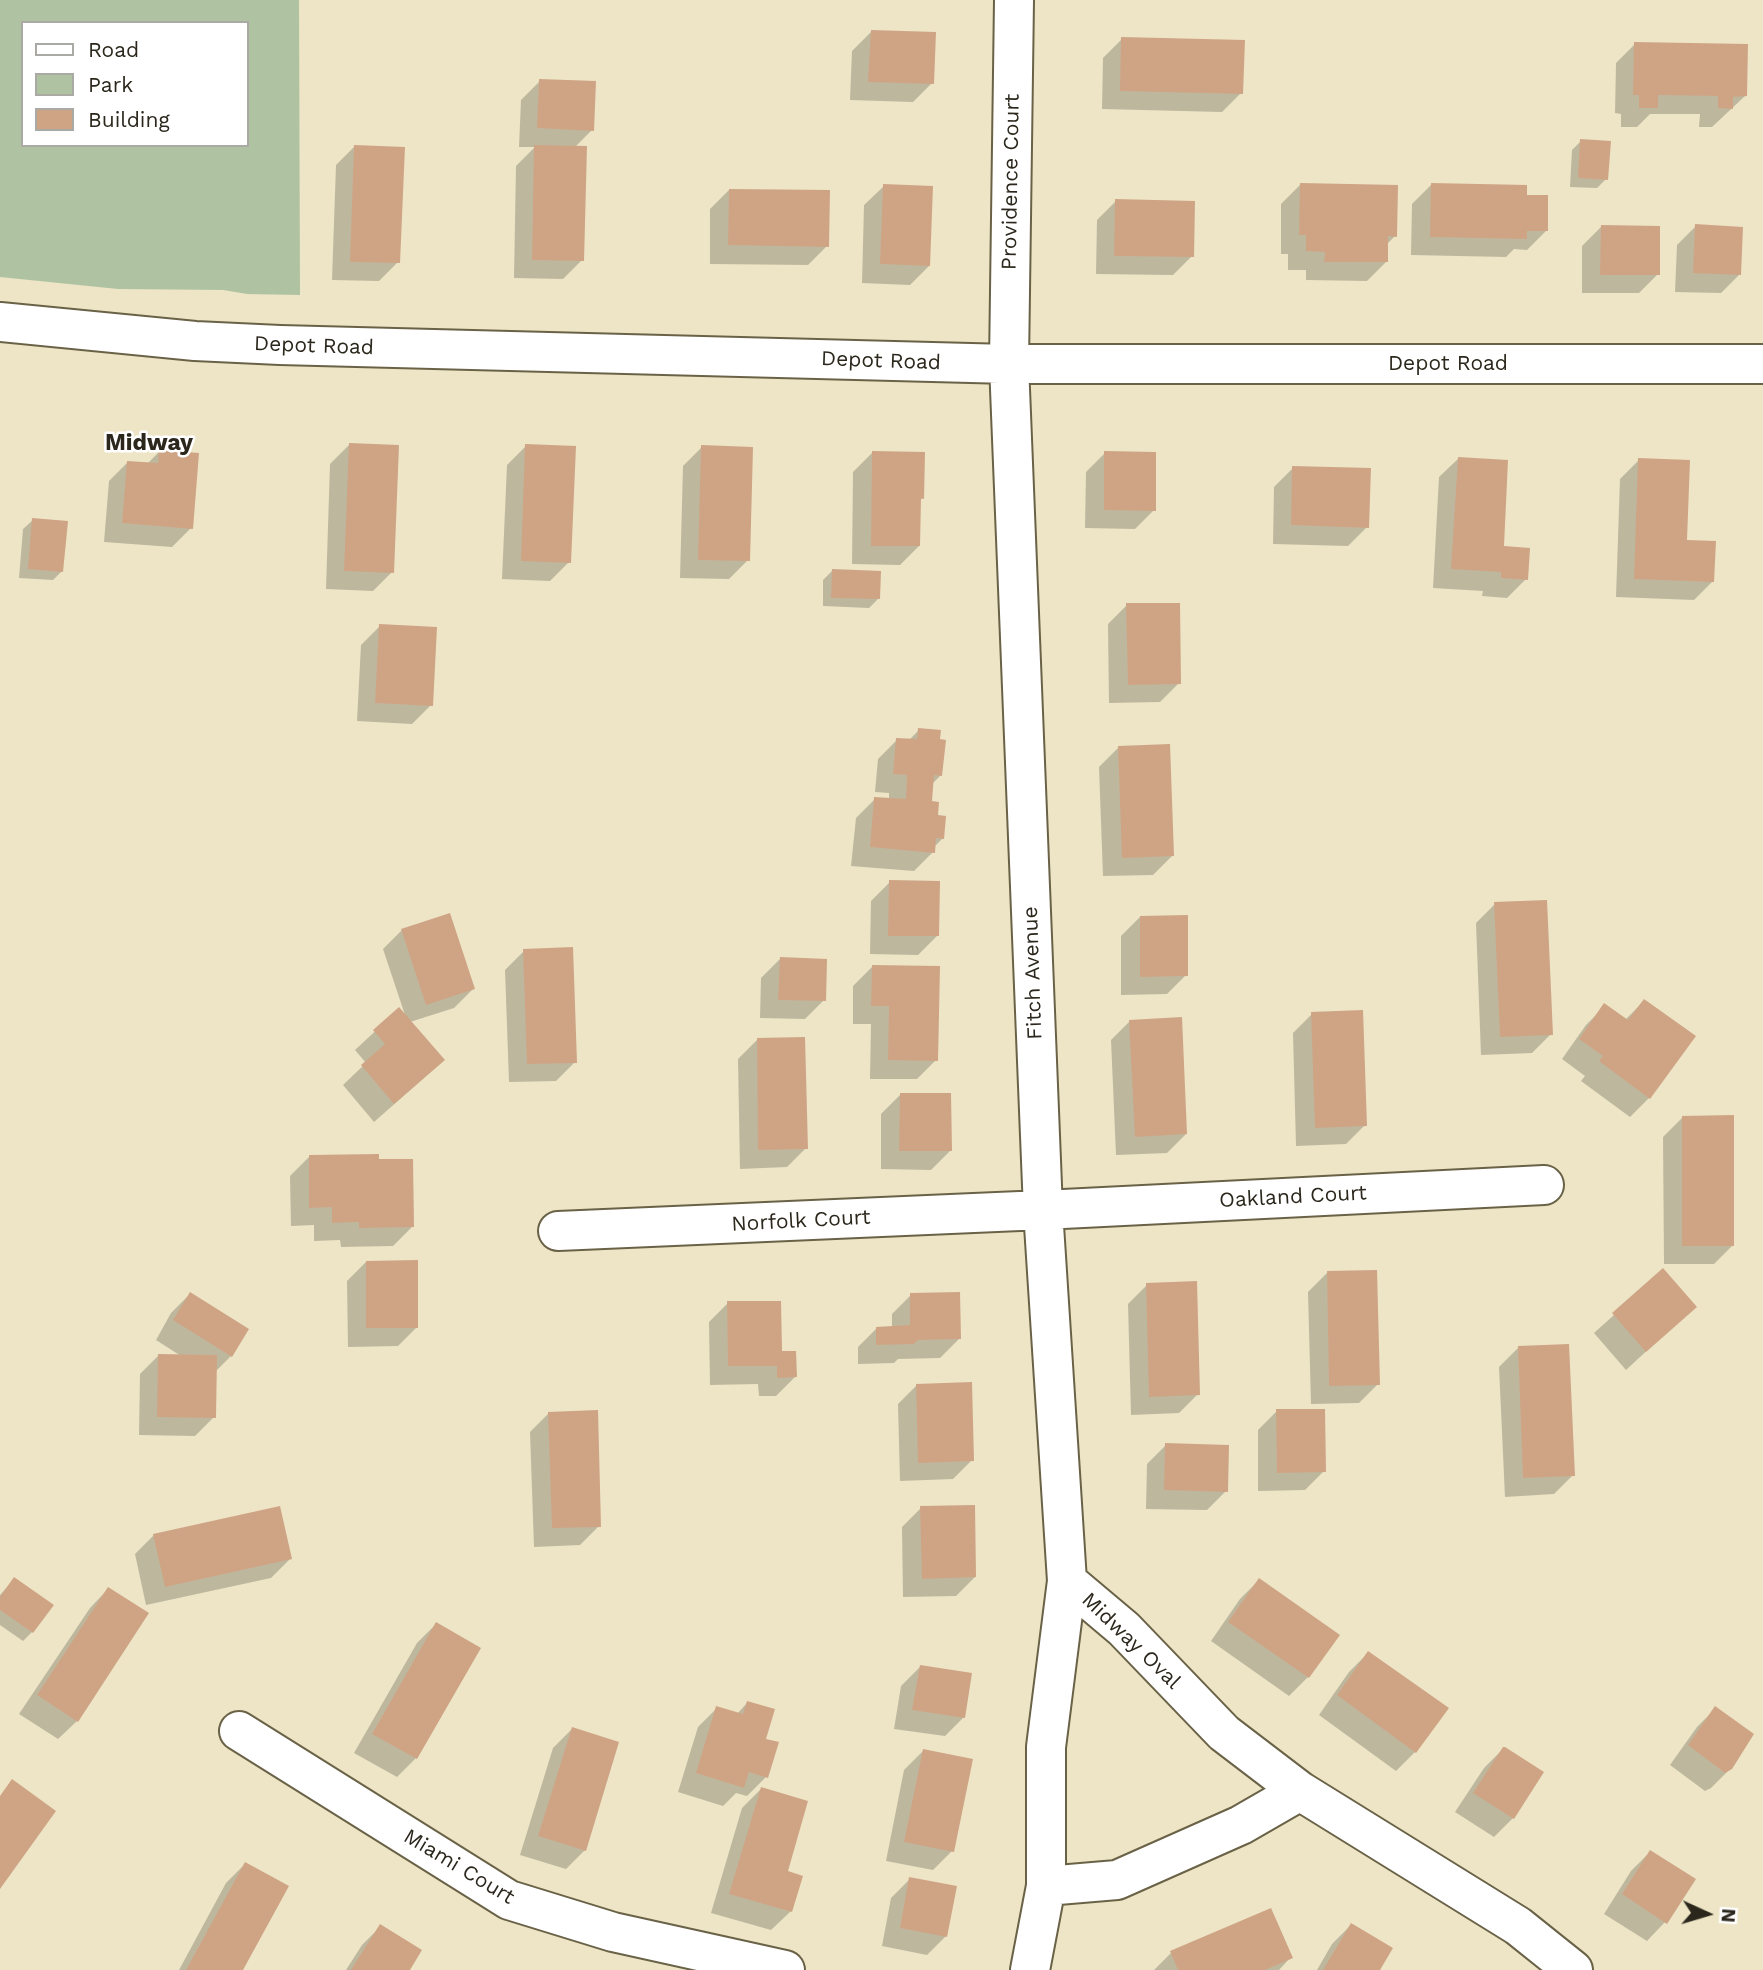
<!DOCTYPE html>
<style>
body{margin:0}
#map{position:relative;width:1763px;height:1970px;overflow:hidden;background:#ede5c6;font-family:"Work Sans",sans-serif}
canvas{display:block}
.legend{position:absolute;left:21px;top:21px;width:228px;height:126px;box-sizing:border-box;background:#fff;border:2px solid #aaa9a4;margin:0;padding:9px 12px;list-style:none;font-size:21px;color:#2b271c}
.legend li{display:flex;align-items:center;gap:14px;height:35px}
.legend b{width:35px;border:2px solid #aaa9a4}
.north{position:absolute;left:1672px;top:1879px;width:70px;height:70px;-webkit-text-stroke:5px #fff;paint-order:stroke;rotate:94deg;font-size:19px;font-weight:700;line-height:28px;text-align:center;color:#2b271c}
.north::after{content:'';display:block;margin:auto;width:24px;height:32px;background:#2b271c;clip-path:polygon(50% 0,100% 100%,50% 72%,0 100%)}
</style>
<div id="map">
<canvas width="1763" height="1970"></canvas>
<ul class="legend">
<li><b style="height:9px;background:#fff"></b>Road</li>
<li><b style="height:19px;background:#afc3a3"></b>Park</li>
<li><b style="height:19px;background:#cea485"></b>Building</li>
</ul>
<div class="north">N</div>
</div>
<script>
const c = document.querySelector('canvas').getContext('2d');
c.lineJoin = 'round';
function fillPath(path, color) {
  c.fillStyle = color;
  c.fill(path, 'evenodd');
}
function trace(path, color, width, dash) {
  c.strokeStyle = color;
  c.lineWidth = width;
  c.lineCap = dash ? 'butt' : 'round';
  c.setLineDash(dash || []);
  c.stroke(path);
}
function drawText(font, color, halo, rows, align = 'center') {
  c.font = font + ' "Work Sans",sans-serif';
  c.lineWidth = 5;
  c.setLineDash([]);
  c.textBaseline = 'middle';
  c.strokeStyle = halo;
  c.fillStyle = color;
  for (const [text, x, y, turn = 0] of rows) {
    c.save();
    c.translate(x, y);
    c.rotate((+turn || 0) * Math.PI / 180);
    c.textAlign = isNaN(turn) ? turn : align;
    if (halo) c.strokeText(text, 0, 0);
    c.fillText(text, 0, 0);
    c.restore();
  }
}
fillPath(new Path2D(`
 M0,0H299L300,295L247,294L223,290L118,289L0,277ZM23,23H247V145H23Z`), '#afc3a3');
fillPath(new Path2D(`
 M871,32L932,83L913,102L850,100L852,51Z
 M1122,39L1241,93L1222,112L1102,109L1103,58Z
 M1635,44L1745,96L1712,127H1699L1700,114H1650L1637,127H1621V114L1615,113L1616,63Z
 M540,81L592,130L574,148L582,260L563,279L514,278L516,166L535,147H519L521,100Z
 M1581,141L1606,179L1597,188L1570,187L1572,150Z
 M355,146L398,262L379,281L332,280L336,165Z
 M1300,185L1395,236L1386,245V262L1367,281L1306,280V270H1288V254H1281V204Z
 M1431,185L1526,197L1546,231L1527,250L1514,249L1506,257L1411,255L1412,204Z
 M884,186L929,266L910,285L862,283L864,205Z
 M729,190L827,246L808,265L710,264V209Z
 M1116,201L1192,256L1173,275L1096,274L1097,220Z
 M1696,226L1740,274L1721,293L1675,292L1677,245Z
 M1601,227L1658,274L1639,293H1582V246Z
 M349,445L392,572L373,591L326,589L330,464Z
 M526,446L569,562L550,581L502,579L507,465Z
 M702,447L748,560L729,579L680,578L683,466Z
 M159,452L191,528L172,547L104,542L109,481L128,462L147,464Z
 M872,453L923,498L919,501V546L900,565L852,564L853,472Z
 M1105,453L1154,510L1135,529L1085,528L1086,472Z
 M1459,458L1502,548L1526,579L1507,598L1482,596L1483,591L1433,588L1439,477Z
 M1639,460L1685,542L1713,581L1694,600L1616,597L1620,479Z
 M1293,468L1367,527L1348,546L1273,544L1274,487Z
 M33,520L62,571L53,580L19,578L23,529Z
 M832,571L878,599L869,608L823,606V580Z
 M1127,605L1179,683L1160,702L1109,703L1108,624Z
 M380,626L431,705L412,724L357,721L361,645Z
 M919,730L941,775L931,785L930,803L936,817L943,838L934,847L933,852L914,871L851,866L856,818L875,799L889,800V793L875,792L878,759L897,740H909Z
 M1118,748L1172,856L1153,875L1103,876L1099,767Z
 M890,882L937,936L918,955L870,954L871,901Z
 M1495,904L1551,1034L1532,1053L1481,1055L1476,923Z
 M1140,917L1186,975L1167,994L1121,995V936Z
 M402,930L473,989L454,1008L410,1022L424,1078L374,1122L343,1085L366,1063L355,1050L399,1009L405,1015L383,949Z
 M524,951L575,1062L556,1081L509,1082L505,970Z
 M780,959L824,1000L805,1019L760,1018L761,978Z
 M872,967L936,1060L917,1079H870L871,1024H853V986Z
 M1644,1001L1649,1098L1630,1117L1581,1081L1585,1076L1562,1059L1586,1025L1605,1006L1625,1020Z
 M1312,1014L1365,1125L1346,1144L1296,1146L1293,1033Z
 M1130,1021L1186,1134L1167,1153L1116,1155L1111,1040Z
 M757,1040L806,1148L787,1167L740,1169L738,1059Z
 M900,1095L950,1151L931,1170L881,1169V1114Z
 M1683,1117L1733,1245L1714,1264H1664L1663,1137Z
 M309,1157L412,1227L393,1246L341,1247L340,1240L314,1241V1225L291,1226L290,1176Z
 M366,1262L417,1327L398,1346L348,1347L347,1281Z
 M1663,1271L1694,1307L1626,1370L1594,1333Z
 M1327,1273L1378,1384L1359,1403L1311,1404L1308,1292Z
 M1147,1285L1198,1394L1179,1413L1131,1415L1128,1304Z
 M190,1294L231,1356L215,1372L214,1417L195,1436L139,1435L140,1374L159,1355L181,1356L156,1340L171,1313Z
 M911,1295L959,1339L940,1358L898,1359L894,1363L858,1364V1347L877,1328H892V1314Z
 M728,1303L780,1353L795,1377L776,1396H759L758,1384L710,1385L709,1322Z
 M1518,1348L1573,1475L1554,1494L1505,1497L1499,1367Z
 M917,1385L972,1460L953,1479L900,1481L898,1404Z
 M1277,1411L1324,1471L1305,1490L1258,1491V1430Z
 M549,1413L599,1526L580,1545L534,1547L530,1432Z
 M1166,1445L1226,1491L1207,1510L1146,1509L1147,1464Z
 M921,1508L975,1577L956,1596L903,1597L902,1527Z
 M154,1535L290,1559L271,1578L146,1605L135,1554Z
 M14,1579L51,1606L32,1632L23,1641L0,1625V1595Z
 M1259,1580L1308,1677L1289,1696L1211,1641L1240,1599Z
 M108,1589L77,1721L58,1739L19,1714L90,1608Z
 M436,1624L416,1758L397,1777L354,1753L417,1643Z
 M1368,1653L1415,1752L1396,1771L1319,1715L1349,1672Z
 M920,1667L964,1717L945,1736L894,1729L901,1686Z
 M747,1703L764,1740L766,1777L747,1796L736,1793L723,1806L678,1792L698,1727L717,1708L737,1714Z
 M1715,1709L1731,1768L1711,1788L1705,1791L1670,1765L1697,1727Z
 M572,1729L585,1850L566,1869L520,1855L553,1748Z
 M1503,1749L1513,1818L1494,1837L1455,1812L1484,1768Z
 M923,1751L952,1851L933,1870L886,1861L904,1770Z
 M761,1789L785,1873L800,1877L790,1912L771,1930L711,1913L742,1808Z
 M1650,1852L1665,1922L1647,1941L1604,1914L1631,1871Z
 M245,1864L241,1970H179L226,1883Z
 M910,1879L946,1936L927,1955L882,1946L891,1898Z
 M1351,1925L1378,1970H1317L1332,1944Z
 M381,1926L408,1970H346L362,1945Z
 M1171,1953L1290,1958L1279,1970H1154Z`), '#0003');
fillPath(new Path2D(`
 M871,30L936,32L934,84L868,82Z
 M1121,37L1245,40L1243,94L1120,91Z
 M1634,42L1748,44L1747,96L1733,97V109L1718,108V96L1658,95V108H1639V95H1633Z
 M539,79L596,81L594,131L537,128Z
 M1580,139L1611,141L1608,180L1578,178Z
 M354,145L405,147L400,263L350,262Z
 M534,145L587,146L584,261L532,260Z
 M1300,183L1398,185L1397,237L1388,236V262H1324L1325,252L1306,251V235H1299Z
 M1431,183L1527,185V195H1548V231H1527V239L1430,237Z
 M883,184L933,186L930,266L880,264Z
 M729,189L830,190L829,247L728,245Z
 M1115,199L1195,201L1194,257L1114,256Z
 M1695,224L1743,227L1741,275L1693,273Z
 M1601,225L1660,226V275H1600Z
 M349,443L399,445L394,573L344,571Z
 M525,444L576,446L571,563L521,561Z
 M701,445L753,447L750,561L698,560Z
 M159,450L199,453L193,529L122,523L127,461L158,463Z
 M872,451L925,452L924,499L921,498L920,546H871Z
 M1104,451L1156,452V511L1104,510Z
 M1458,457L1508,460L1504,546L1530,548L1528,580L1501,578V572L1451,569Z
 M1638,458L1690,460L1687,540L1716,541L1714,582L1634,579Z
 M1292,466L1371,468L1369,528L1291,525Z
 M32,518L68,521L63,572L28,569Z
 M832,569L881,571L880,599L831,598Z
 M1126,603H1180L1181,684L1128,685Z
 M379,624L437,627L433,706L375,703Z
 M918,728L941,730L940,739L946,740L942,776L934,775L932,801L939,802L938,815L946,816L944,839L936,838L935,853L870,847L874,797L906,799L907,775L893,774L896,738L917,739Z
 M1170,744L1174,856L1122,858L1118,746Z
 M889,880L940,881L939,936H888Z
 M1547,900L1553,1035L1500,1037L1494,902Z
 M450,913L475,989L426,1005L401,929Z
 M1188,915V976L1140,977V916Z
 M573,947L577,1063L527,1064L523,949Z
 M780,957L827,959L826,1001L778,1000Z
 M872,965L940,966L938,1061L888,1060L889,1006H871Z
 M1644,999L1696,1036L1650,1099L1599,1061L1603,1056L1579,1039L1604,1003L1628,1020Z
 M399,1007L445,1060L394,1104L361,1065L385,1044L373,1030Z
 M1363,1010L1367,1126L1315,1128L1311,1012Z
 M1182,1017L1187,1134L1135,1137L1129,1020Z
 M805,1037L808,1149L758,1150L757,1038Z
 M900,1093H951L952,1151H899Z
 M1734,1115V1246H1682V1116Z
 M379,1154V1159H413L414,1227L359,1228V1222L332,1223V1207L309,1208V1155Z
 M418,1260V1328H366V1261Z
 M1663,1268L1697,1307L1646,1352L1612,1313Z
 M1377,1270L1380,1385L1329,1386L1327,1271Z
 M1197,1281L1200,1395L1149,1397L1146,1283Z
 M190,1292L249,1329L232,1357L173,1320Z
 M960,1292L961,1339L918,1340L914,1344L876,1345V1327L910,1325V1293Z
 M727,1301H781L782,1351H796L797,1377L777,1378V1366H728Z
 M1569,1344L1575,1476L1523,1478L1518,1346Z
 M158,1354L217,1355L216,1418L157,1417Z
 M972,1382L974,1461L918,1463L916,1384Z
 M1276,1409H1325L1326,1472L1277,1473Z
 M598,1410L601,1527L552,1528L548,1412Z
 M1165,1443L1229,1445L1228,1492L1164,1490Z
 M975,1505L976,1577L922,1579L920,1506Z
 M280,1506L292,1559L165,1587L153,1534Z
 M14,1577L54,1605L33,1633L0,1610V1597Z
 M1259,1578L1340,1635L1309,1678L1228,1622Z
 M108,1587L149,1613L78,1722L37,1695Z
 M436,1622L481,1648L417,1759L372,1734Z
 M1368,1651L1449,1708L1416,1753L1337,1695Z
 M920,1665L972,1673L965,1718L912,1710Z
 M747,1701L775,1709L766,1739L779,1742L768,1778L749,1772L744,1788L696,1773L716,1706L743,1714Z
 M1715,1706L1754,1734L1732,1769L1725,1773L1688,1745Z
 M572,1727L619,1742L586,1851L538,1836Z
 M1503,1747H1505L1544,1772L1514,1819L1473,1793Z
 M923,1749L973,1759L954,1852L904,1842Z
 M12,1779L56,1811L0,1889V1796Z
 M761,1787L808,1801L788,1871L803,1876L792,1912L729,1894Z
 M1650,1850L1696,1879L1667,1924L1622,1894Z
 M245,1862L289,1886L243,1970H186Z
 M909,1877L957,1886L947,1937L900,1928Z
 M1271,1908L1293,1958L1265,1970H1178L1170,1951Z
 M1351,1923L1393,1948L1380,1970H1323Z
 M380,1924L422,1950L410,1970H351Z`), '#cea485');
const minor = new Path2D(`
 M1014,0L1009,364L1043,1210L1067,1581L1046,1747V1886L1030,1970
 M0,322L195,341L280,345L1009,364H1763
 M558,1231L1043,1210L1544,1185
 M1067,1581L1124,1629L1224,1733L1300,1791L1518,1926L1573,1970
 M239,1731L509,1900L613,1932L785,1970
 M1046,1886L1117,1880L1241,1825L1300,1791`);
trace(minor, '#6a6247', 42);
trace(minor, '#fff', 38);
drawText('21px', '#2b271c', '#fff', [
 ["Providence Court",1011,182,-89],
 ["Depot Road",314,346,2],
 ["Depot Road",881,361,2],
 ["Depot Road",1448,364],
 ["Fitch Avenue",1033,973,-92],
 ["Oakland Court",1293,1197,-3],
 ["Norfolk Court",801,1221,-3],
 ["Midway Oval",1131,1641,44],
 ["Miami Court",459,1867,31]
]);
drawText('bold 23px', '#2b271c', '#fff', [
 ["Midway",149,443]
]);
</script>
